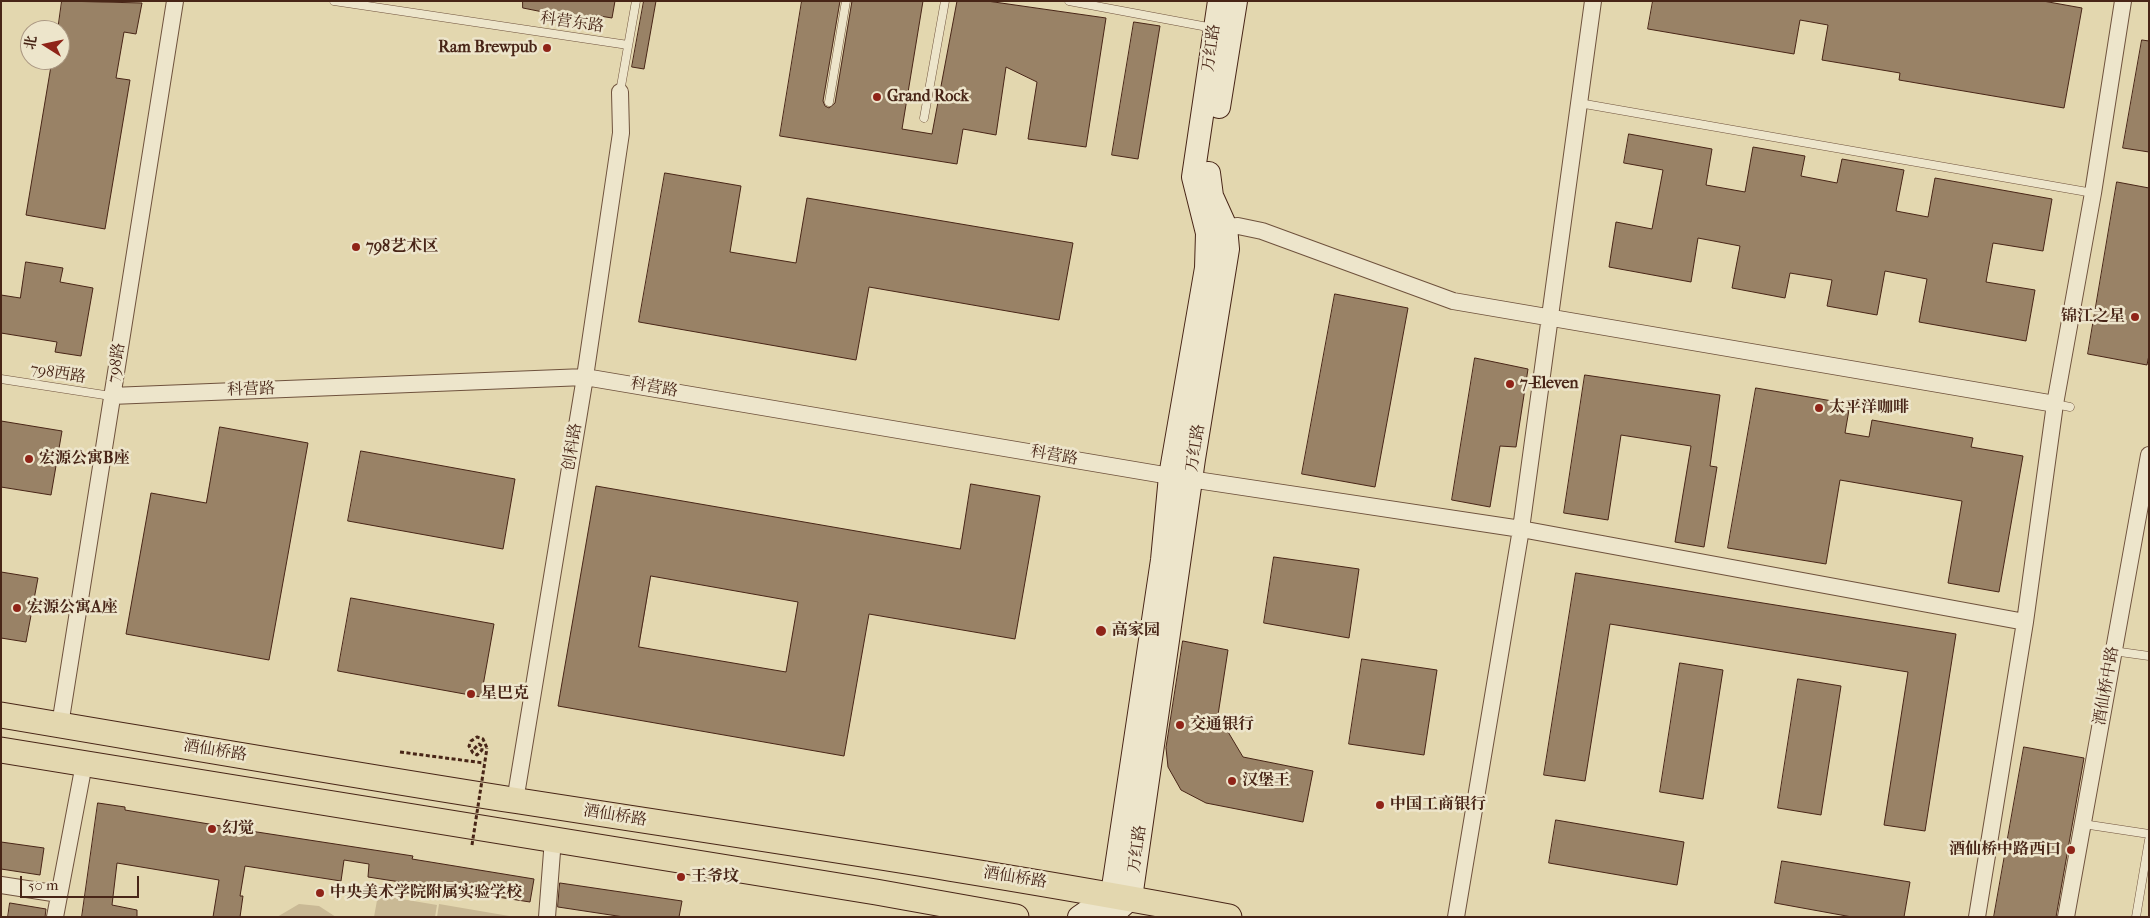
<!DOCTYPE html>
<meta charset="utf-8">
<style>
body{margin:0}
#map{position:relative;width:2150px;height:918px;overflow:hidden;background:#e3d7af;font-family:"IM FELL French Canon","Noto Serif SC",serif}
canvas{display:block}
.frame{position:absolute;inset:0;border:2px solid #482517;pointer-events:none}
.north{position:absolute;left:20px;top:20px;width:50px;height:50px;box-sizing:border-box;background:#ede5cb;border:1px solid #ab9883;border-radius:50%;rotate:280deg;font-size:14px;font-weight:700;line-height:20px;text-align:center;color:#482517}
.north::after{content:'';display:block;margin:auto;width:18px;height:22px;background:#8f2418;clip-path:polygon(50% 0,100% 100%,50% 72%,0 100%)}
.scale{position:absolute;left:20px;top:876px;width:119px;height:22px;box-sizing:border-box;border:2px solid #482517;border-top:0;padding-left:6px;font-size:15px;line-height:18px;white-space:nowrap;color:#482517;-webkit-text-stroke:4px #ede5cb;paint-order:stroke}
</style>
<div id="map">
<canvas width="2150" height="918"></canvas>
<div class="frame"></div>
<div class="north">北</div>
<div class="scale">50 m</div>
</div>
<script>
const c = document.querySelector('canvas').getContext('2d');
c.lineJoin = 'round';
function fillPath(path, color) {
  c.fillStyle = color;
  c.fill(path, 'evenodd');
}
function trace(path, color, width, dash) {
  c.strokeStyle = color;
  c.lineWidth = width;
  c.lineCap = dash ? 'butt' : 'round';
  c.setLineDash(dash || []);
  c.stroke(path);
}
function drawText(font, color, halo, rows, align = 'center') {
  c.font = font + ' "IM FELL French Canon","Noto Serif SC",serif';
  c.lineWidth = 5;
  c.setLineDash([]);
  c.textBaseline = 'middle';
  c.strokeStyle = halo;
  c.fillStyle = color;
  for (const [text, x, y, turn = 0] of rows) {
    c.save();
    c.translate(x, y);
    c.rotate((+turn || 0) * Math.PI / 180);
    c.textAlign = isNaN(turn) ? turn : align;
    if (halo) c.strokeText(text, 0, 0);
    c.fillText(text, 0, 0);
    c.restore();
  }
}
fillPath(new Path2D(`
 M378,895L437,905L435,917H374Z
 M299,904L319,906L336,917H277Z
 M439,904L515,917H437Z`), '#c9b995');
const building = new Path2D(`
 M62,1L142,3L136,34L124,32L116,78L130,80L105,229L26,215L52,60H60V30H58Z
 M523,1H615L612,18L594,15V19L573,16V18L523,8Z
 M644,1H656L644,69L632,67Z
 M802,1H840L823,101L825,106L829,108L835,103L852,1H923L902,129L932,134L957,1H987L1106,18L1086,147L1028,139L1037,82L1006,67L996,135L963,129L957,164L780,136Z
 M1653,1H2043L2082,8L2064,108L1899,80L1900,73L1822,60L1828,25L1800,20L1794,54L1648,29Z
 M1134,22L1160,26L1138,159L1112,155Z
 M2142,40L2149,41V152L2123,148Z
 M1629,134L1712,149L1706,185L1745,192L1753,147L1805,156L1801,176L1837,183L1842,159L1904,170L1896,211L1928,217L1935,178L2052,199L2043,251L1993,243L1986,282L2035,290L2026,341L1919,322L1927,279L1885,271L1877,315L1827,306L1832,280L1790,273L1785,298L1732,288L1740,246L1698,238L1691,282L1609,267L1616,222L1652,229L1663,170L1624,163Z
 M665,173L741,186L730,252L796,263L807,198L1073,243L1059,320L869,287L856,360L639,322Z
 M2117,182L2149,188V355L2147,365L2088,354Z
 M26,262L63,268L60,282L93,288L81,356L55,352L57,342L1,333V295L20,298Z
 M1335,294L1408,308L1375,487L1302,474Z
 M1475,358L1528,369L1516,447L1500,446L1490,507L1452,500Z
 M1585,375L1720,395L1710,466L1717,467L1704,547L1675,542L1691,446L1621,435L1608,520L1564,513Z
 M1756,388L1850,404L1845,433L1869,437L1872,420L1973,438L1971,447L2023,456L1999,592L1948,583L1962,501L1840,480L1826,564L1728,548Z
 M1,421L62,431L51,495L1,487Z
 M220,427L308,443L269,660L126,634L151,493L206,503Z
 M361,451L515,479L503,549L348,521Z
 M971,484L1040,496L1015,639L869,614L844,756L558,706L596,486L960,549ZM651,576L798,602L786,672L639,647Z
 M1274,557L1359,569L1349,638L1264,623Z
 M1,572L38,578L26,642L1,638Z
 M1576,573L1956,634L1925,831L1884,825L1908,672L1610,624L1585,781L1544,775Z
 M351,598L494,624L481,697L338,671Z
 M1183,641L1228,650L1218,715L1243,757L1313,771L1303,822L1206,803L1181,790L1168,767L1166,748Z
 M1362,659L1437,670L1424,755L1349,744Z
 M1680,663L1723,670L1703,799L1660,792Z
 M1798,679L1841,686L1821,815L1778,808Z
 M2024,747L2084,758L2056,917H1994Z
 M98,803L125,807V810L257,832L413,856L412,859L534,879L530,902L368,877L369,864L344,860L341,881L245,866L240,896H243L240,917H213L219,880L117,863L112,905L137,910V917H82Z
 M1556,820L1684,842L1677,885L1549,863Z
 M1,842L44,848L40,875L1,869Z
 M1782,861L1910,882L1904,917H1852L1775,903Z
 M560,883L682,901L679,917H624L558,907Z
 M10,903L46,909L45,917H8Z`);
fillPath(building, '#998266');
trace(building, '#482517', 1);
const lane = new Path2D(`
 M334,1L628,45
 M1069,1L1213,28
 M620,92L636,1
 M829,102L846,1
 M1579,103L2093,193
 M924,118L945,1
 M1,379L111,396
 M2055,404L2070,407
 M2113,651L2149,656
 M2083,824L2149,834
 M2136,917L2149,840`);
const street = new Path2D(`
 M1226,227L1238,226L1262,231L1453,301L2055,404
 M111,396L585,377L1170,476L1521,529L2025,622
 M60,725L175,1
 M515,801L585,377L621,133L620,92
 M1,885L59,894
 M55,917L84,764
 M547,917L553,839
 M1456,917L1521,529L1593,1
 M1977,917L2025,622L2055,404L2093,193L2123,1
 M2066,917L2149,455`);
const secondary = new Path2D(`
 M1219,107L1236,1
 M1079,917L1112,894L1162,560L1170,476L1206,268L1207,233L1193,177L1219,1
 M1110,917L1131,898L1194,459L1228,249L1226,227L1212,196L1209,173`);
const primary = new Path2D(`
 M1,715C174,744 346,774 519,801C756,838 993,872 1229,917
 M1,750L876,892L1016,917`);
trace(lane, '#6f523d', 9);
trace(street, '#6f523d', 18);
trace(secondary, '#482517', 24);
trace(primary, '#482517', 27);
trace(new Path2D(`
 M474,749L479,744L482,746V750L477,755L473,753L469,746L471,741L477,737L483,739L487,748
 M400,752L484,763`), '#482517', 3, [4, 2.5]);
trace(lane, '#ede5cb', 8);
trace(street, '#ede5cb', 16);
trace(secondary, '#ede5cb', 22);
trace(primary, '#e3d7af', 25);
trace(new Path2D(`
 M472,845L487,748`), '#482517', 3, [4, 2.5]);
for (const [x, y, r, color] of [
 [547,48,5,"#8f2418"],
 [877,97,5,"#8f2418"],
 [356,247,5,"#8f2418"],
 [2135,317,5,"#8f2418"],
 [1510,384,5,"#8f2418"],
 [1819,408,5,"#8f2418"],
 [29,459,5,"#8f2418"],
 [17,608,5,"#8f2418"],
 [1101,631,6,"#8f2418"],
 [471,694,5,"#8f2418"],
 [1180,725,5,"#8f2418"],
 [1232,781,5,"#8f2418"],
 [1380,805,5,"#8f2418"],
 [212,829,5,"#8f2418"],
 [2071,850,5,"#8f2418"],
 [681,877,5,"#8f2418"],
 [320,893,5,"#8f2418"]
]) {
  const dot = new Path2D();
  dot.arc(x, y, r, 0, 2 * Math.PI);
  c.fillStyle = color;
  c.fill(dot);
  trace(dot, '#ede5cb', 2);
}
drawText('16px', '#482517', '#ede5cb', [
 ["科营东路",572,23,8],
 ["万红路",1212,48,-82],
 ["798路",117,363,-81],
 ["798西路",58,374,9],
 ["科营路",654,388,10],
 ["科营路",251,390,-2],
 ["创科路",573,447,-81],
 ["万红路",1196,448,-81],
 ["科营路",1054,456,10],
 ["酒仙桥中路",2107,686,-80],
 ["酒仙桥路",215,751,9],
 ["酒仙桥路",615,816,9],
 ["万红路",1138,849,-82],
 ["酒仙桥路",1015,878,9]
]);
drawText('bold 16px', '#482517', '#ede5cb', [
 ["Ram Brewpub",537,48,"right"],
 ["Grand Rock",887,97],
 ["798艺术区",366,247],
 ["锦江之星",2125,317,"right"],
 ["7-Eleven",1520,384],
 ["太平洋咖啡",1829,408],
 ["宏源公寓B座",39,459],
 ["宏源公寓A座",27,608],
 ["高家园",1112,631],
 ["星巴克",481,694],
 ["交通银行",1190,725],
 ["汉堡王",1242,781],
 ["中国工商银行",1390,805],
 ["幻觉",222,829],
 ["酒仙桥中路西口",2061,850,"right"],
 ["王爷坟",691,877],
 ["中央美术学院附属实验学校",330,893]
], 'left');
</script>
